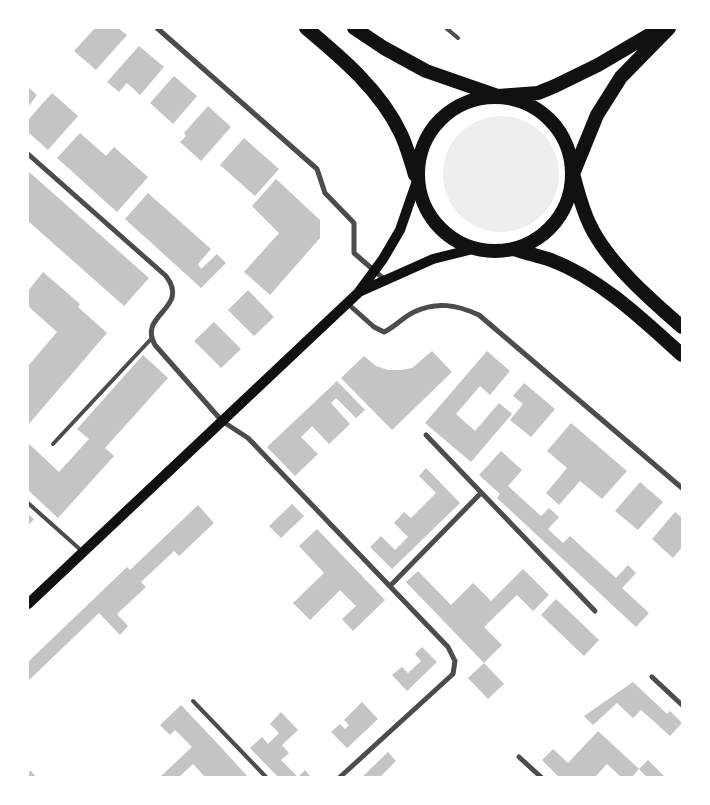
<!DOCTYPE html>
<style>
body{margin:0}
#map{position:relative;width:710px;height:805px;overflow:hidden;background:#fff;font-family:"DM Sans",sans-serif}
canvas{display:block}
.frame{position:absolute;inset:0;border:29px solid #fff;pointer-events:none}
</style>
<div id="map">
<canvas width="710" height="805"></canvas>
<div class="frame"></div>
</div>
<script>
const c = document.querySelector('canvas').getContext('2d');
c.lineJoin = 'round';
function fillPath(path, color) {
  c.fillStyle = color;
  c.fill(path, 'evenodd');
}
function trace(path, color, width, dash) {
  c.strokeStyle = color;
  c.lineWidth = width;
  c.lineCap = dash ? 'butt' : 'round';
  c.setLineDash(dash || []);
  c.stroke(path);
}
fillPath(new Path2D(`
 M443 174a58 58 0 1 1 116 0a58 58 0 1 1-116 0Z`), '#eee');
fillPath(new Path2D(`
 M95,28H118L127,35L96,70L74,51Z
 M139,46L164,67L140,95L127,83L119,92L107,82Z
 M174,76L197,96L173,124L150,103Z
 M28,87L37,95L28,107Z
 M52,93L78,116L48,150L28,132V120Z
 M208,106L231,127L201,161L180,142L186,136L184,133Z
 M80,133L106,156L114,147L148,177L117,212L57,158Z
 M244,138L279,169L255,196L220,165Z
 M28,171L149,278L124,306L28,221Z
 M276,179L320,220V238L270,295L244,272L279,233L252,206Z
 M148,193L211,249L198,264L201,269L217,254L226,263L201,288L125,219Z
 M43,272L80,304L78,307L107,333L28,425V366L57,332L28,306V291Z
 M248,290L274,317L254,336L228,310Z
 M214,322L241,349L221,368L194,341Z
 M432,351L452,372L392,430L341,378L364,356L376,366L388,370H401L412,368Z
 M487,351L510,371L490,395L480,386L456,414L475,431L499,403L512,414L471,462L425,423Z
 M143,355L168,378L105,448L114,456L58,518L28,490V443L59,472L89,439L77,429Z
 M337,381L365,410L356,418L336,398L331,403L350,424L329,444L312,426L301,437L318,454L295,476L267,447Z
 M524,383L555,409L531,437L510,420L523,404L513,396Z
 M571,423L627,471L602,499L580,481L559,505L546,493L567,468L547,451Z
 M501,451L522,470L508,486L541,516L549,508L559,517L548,529L563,543L570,536L616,578L628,565L636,573L622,588L649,613L636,627L497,498L500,494L479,475Z
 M426,468L460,503L392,569L370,547L381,536L395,550L408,537L394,523L404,512L411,518L436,493L419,476Z
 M640,482L663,502L638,530L615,511Z
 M292,504L304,516L281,538L269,526Z
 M198,505L214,523L179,556L174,551L141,582L146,587L117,614L128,626L120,635L99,613L28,681V662L127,567L130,570Z
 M675,512L682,518V547L673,558L652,539Z
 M28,514L34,519L28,526Z
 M317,529L385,600L353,631L342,619L356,606L340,590L310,620L293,603L324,573L299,546Z
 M523,569L549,595L533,611L517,595L484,627L502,645L484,663L406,582L418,571L451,605L473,583L491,601Z
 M556,599L599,640L584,656L541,615Z
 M422,647L437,662L407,691L392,675L402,667L408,673L421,661L415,654Z
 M484,663L504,684L488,699L468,678Z
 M633,682L667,714L670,711L682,723L670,736L641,710L633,718L617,703L593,725L584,716Z
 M362,702L378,719L347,748L331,732L340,724L345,729L349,725L344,720Z
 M181,705L216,742L249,778H206L193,764L178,778H159L192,747L175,730L170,735L160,725Z
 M281,712L298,730L282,745L289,753L281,760L298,777L305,770L312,778H279L250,748L262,737L268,744L279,733L270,724Z
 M598,731L639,769L648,760L666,778H648L639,769L631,778H622L607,764L596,776L598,778H560L542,760L553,749L568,763Z
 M388,752L396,761L379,778H361Z
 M30,770L37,778H28Z`), '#c4c4c4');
trace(new Path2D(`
 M446,28L458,38
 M53,444L151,339
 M28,503L83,552
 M193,701L267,778`), '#4c4c4c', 4);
trace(new Path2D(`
 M157,28L317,169L325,193L354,223V253L385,280
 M28,154L166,276C191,309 137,314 155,345L222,421L248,438L448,647L455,661L453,674L339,778
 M347,303L374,327L384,332C395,327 403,317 414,312C437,301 457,305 479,315L682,488
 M426,435L595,611
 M390,586L481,493
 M652,677L682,705
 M519,757L542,778`), '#4c4c4c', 5);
trace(new Path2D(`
 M359,292L433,259L473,249
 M28,604L358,293L383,259L400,230L417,181`), '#111', 10);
trace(new Path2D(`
 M306,28C342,58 381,91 401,134C407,147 411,161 415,175
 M354,28L384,48L426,71L498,96L538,93L555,86L598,65L661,28
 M669,28L621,77L597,115L573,174C578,191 582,209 590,225C608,263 651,300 682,327
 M418 174a77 77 0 1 1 154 0a77 77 0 1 1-154 0Z
 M514,249C526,253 539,256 551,260C601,279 643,320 682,355`), '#111', 14);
</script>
